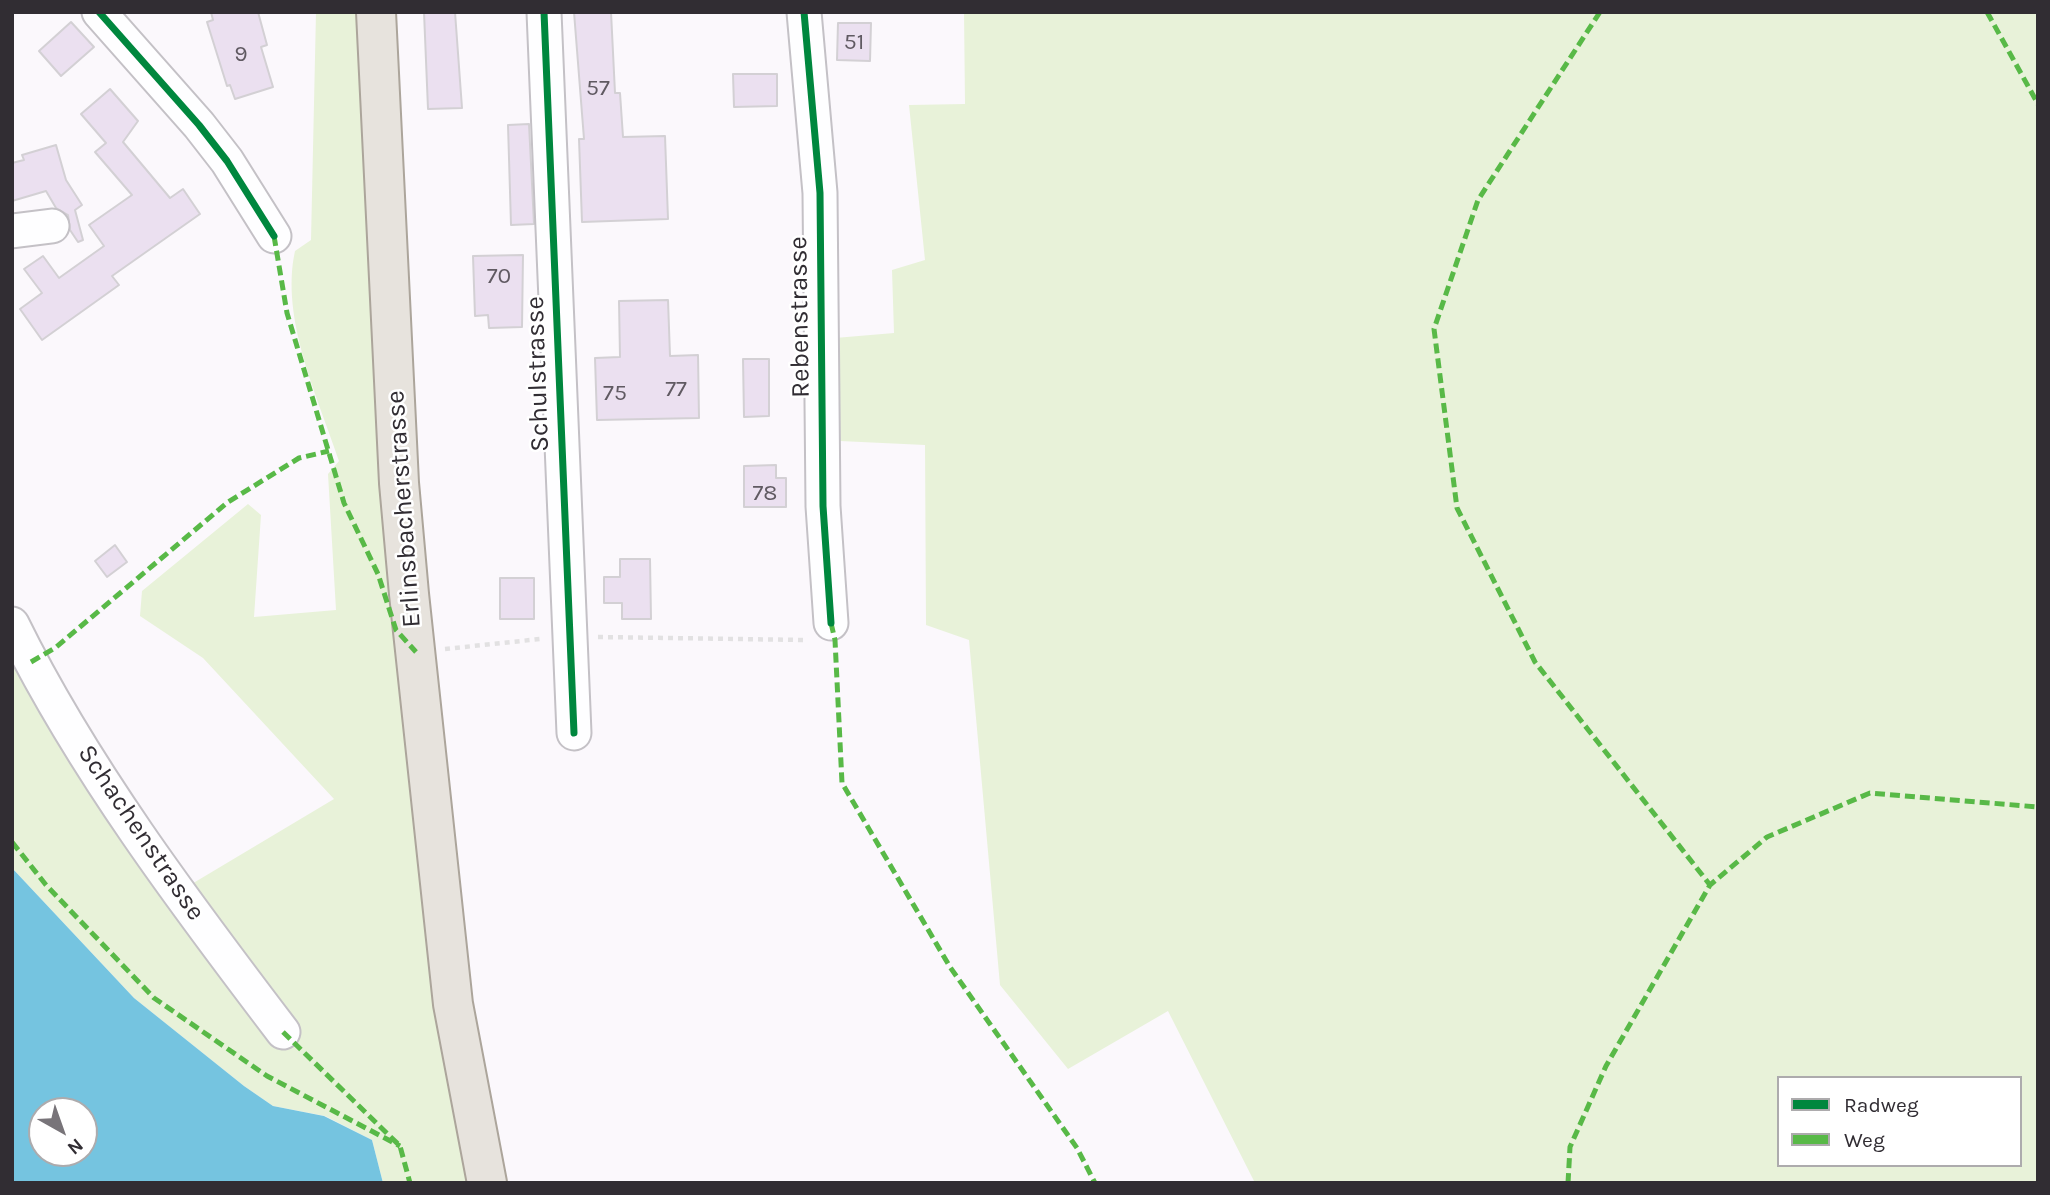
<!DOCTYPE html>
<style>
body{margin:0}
#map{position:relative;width:2050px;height:1195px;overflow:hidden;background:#fbf8fc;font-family:Karla,sans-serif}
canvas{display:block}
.frame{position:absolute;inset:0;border:14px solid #312d33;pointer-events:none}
.legend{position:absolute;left:1777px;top:1076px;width:245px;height:91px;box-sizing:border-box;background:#fff;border:2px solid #adabad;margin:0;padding:9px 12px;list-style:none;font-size:21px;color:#312d33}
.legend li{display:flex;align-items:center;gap:14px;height:35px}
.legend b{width:35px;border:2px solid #adabad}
.north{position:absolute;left:28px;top:1097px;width:70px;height:70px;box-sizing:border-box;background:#fff;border:2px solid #adabad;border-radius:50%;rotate:140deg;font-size:19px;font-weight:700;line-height:28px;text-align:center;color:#312d33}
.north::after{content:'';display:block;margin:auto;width:24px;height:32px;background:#787479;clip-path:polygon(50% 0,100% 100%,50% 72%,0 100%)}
</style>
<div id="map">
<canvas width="2050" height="1195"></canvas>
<div class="frame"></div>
<ul class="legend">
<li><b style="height:9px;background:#00873e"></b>Radweg</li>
<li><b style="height:9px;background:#58b947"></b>Weg</li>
</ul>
<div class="north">N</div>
</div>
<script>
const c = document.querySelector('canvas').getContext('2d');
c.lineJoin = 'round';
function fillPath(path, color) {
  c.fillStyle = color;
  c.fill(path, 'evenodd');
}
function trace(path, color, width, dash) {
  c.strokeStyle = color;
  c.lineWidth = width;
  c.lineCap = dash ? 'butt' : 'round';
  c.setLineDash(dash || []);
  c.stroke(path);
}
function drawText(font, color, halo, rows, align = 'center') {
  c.font = font + ' Karla,sans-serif';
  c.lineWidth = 5;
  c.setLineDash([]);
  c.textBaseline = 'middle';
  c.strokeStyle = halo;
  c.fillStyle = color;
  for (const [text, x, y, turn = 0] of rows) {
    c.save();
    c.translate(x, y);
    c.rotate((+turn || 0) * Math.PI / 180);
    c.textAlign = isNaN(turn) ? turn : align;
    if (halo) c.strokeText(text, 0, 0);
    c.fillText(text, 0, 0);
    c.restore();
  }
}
fillPath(new Path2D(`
 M316,12H365L476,1183H383L372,1140L325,1116L273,1106L244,1086L134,998L12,868V640L185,888L334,799L203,658L140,616L142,591L248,504L261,515L254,617L336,610L328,474L339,461C318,397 280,319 295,251L311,240Z
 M964,12H2038V1183H1255L1168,1011L1068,1069L1000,985L969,640L926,625L925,445L840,441L835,338L894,333L892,270L925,260L909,105L965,104ZM1779,1078H2020V1165H1779Z`), '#e8f2d9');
fillPath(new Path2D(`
 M12,868L134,998L244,1086L273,1106L324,1116L372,1140L383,1183H12ZM42,1111H84V1153H42Z`), '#75c4e0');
const building = new Path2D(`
 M211,12H258L267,45L261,47L273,87L235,99L230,85L227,86L207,22L213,20Z
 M424,12H455L462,108L428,109Z
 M574,12H611L615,93H620L623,137L665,136L668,219L582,222L579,139H584Z
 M71,22L94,47L61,76L39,51Z
 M838,23H871L870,61L837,60Z
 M733,74H777V106L734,107Z
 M110,89L138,121L123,142L170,198L183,189L200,214L112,276L119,285L42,340L20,309L42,293L24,269L43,256L59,278L104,246L89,225L132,195L95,152L106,143L81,114Z
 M529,124L534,224L511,225L508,125Z
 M56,145L66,180L82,205L75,210L83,240L78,242L70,230L68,215L56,208L46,191L12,201V163L24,160L22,155Z
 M523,255L522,327L489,328L488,315L475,316L473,256Z
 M668,300L670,356L698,355L699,418L597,420L595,358L620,357L619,301Z
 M743,359H769V416L744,417Z
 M776,465V478H786V507H744V466Z
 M115,545L127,562L107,577L95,561Z
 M620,559H650L651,619H622V603H604V577H620Z
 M500,578H534V619H500Z`);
fillPath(building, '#ebe0f0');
trace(building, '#d3d0d4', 2);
const minor = new Path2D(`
 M99,12L199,125L227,161L274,236
 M544,12L574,733
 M804,12L820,193L823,506L831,623
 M12,231L52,226
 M12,624C82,767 187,906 283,1032`);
const major = new Path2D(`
 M376,12L399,483L409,594L453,1004L487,1183`);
trace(minor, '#c4c1c6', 37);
trace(major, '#aca59b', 42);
trace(new Path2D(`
 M598,637L806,640
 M445,649L540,639`), '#e2e1e2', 4.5, [5, 5]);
trace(minor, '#fefeff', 33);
trace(major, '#e7e3dd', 38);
trace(new Path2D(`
 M1600,12L1478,200L1434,329L1457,508L1535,662L1710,885
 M1987,12L2038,104
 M274,236L287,313L344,503L378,574L396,630L416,652
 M831,623L835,640L842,783L950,967L1077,1148L1095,1183
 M31,662L55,648L228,502L299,458L329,451
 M12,842L46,885L154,998L267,1076L400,1146
 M283,1032L400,1146L410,1183
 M1568,1183L1570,1147L1606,1066L1710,885L1767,837L1870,793L2038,807`), '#58b947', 5, [10, 5]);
trace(new Path2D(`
 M99,12L199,125L227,161L274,236
 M544,12L574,733
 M804,12L820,193L823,506L831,623`), '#00873e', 7);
drawText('23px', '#605a62', null, [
 ["51",854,42],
 ["9",241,54],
 ["57",598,88],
 ["70",499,276],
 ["77",676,389],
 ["75",615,393],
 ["78",765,493]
]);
drawText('26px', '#312d33', '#fff', [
 ["Rebenstrasse",800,317,-91],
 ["Schulstrasse",538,374,-92],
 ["Erlinsbacherstrasse",404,509,-94],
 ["Schachenstrasse",141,833,56]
]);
</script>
